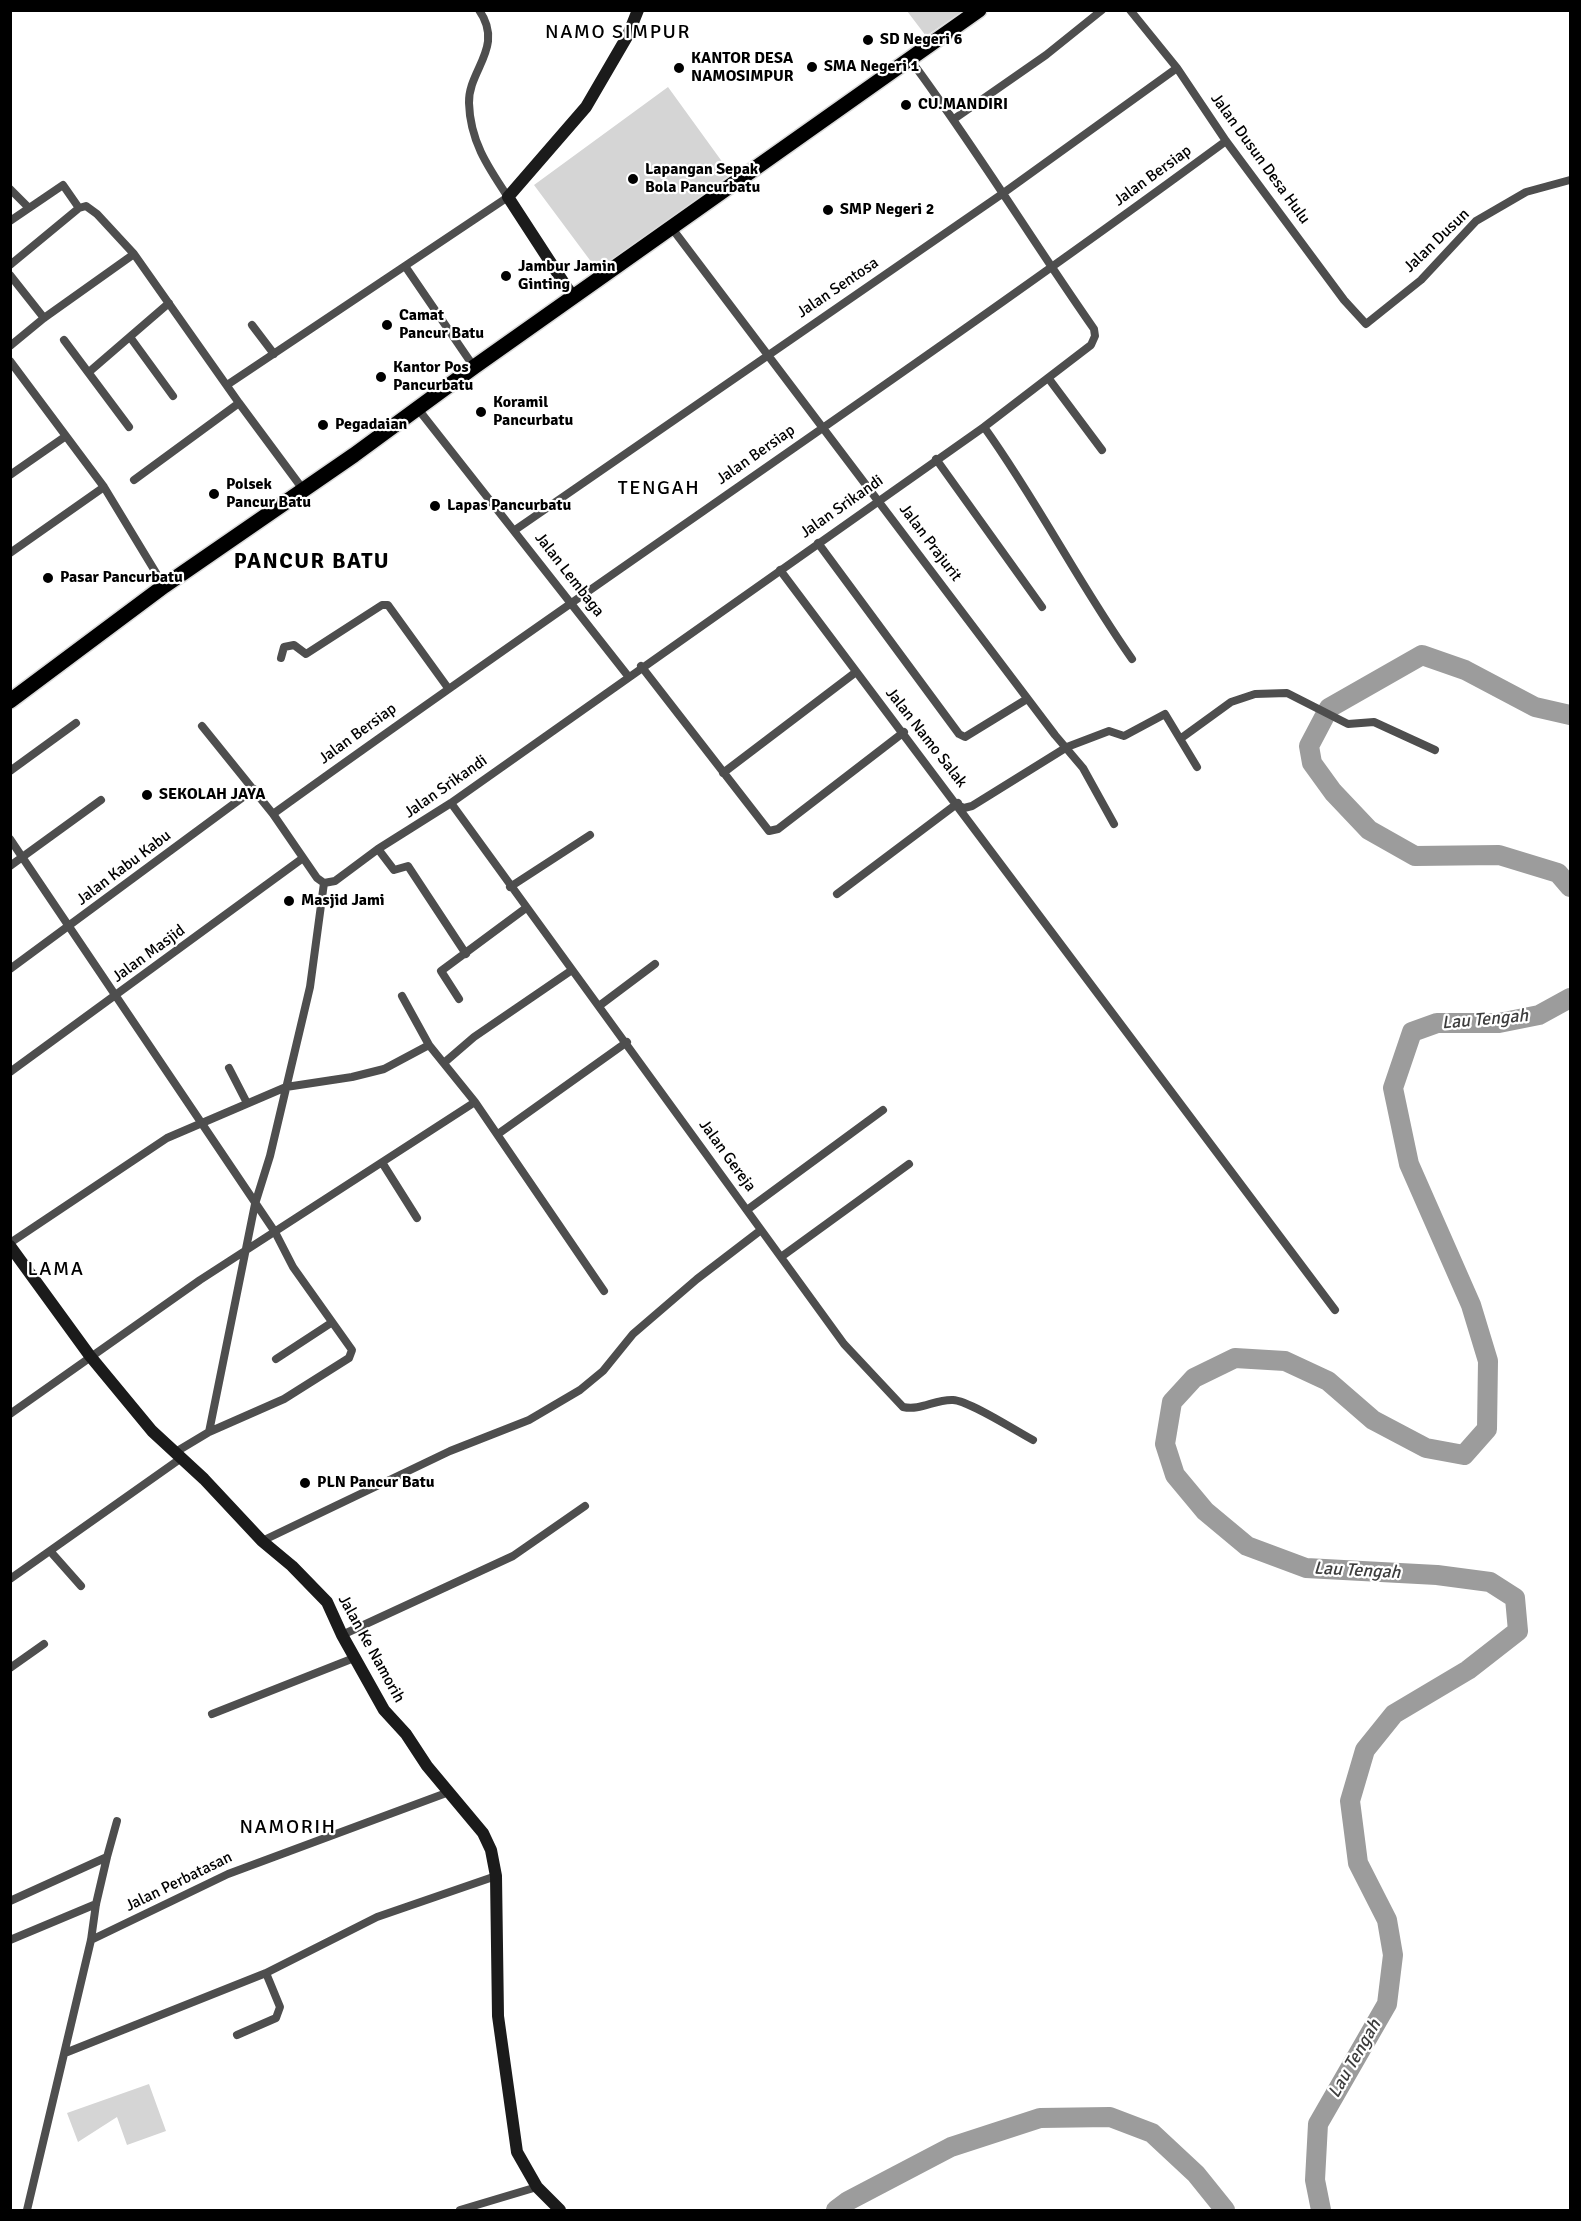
<!DOCTYPE html>
<style>
body{margin:0}
#map{position:relative;width:1581px;height:2221px;overflow:hidden;background:#fff;font-family:Signika,sans-serif}
canvas{display:block}
.frame{position:absolute;inset:0;border:12px solid #000;pointer-events:none}
</style>
<div id="map">
<canvas width="1581" height="2221"></canvas>
<div class="frame"></div>
</div>
<script>
const c = document.querySelector('canvas').getContext('2d');
c.lineJoin = 'round';
function fillPath(path, color) {
  c.fillStyle = color;
  c.fill(path, 'evenodd');
}
function trace(path, color, width, dash) {
  c.strokeStyle = color;
  c.lineWidth = width;
  c.lineCap = dash ? 'butt' : 'round';
  c.setLineDash(dash || []);
  c.stroke(path);
}
function drawText(font, color, halo, rows, align = 'center') {
  c.font = font + ' Signika,sans-serif';
  c.lineWidth = 4.5;
  c.setLineDash([]);
  c.textBaseline = 'middle';
  c.strokeStyle = halo;
  c.fillStyle = color;
  for (const [text, x, y, turn = 0] of rows) {
    c.save();
    c.translate(x, y);
    c.rotate((+turn || 0) * Math.PI / 180);
    c.textAlign = isNaN(turn) ? turn : align;
    if (halo) c.strokeText(text, 0, 0);
    c.fillText(text, 0, 0);
    c.restore();
  }
}
fillPath(new Path2D(`
 M907,11H963L926,36Z
 M668,87L731,174L598,271L534,185Z
 M149,2084L166,2131L127,2145L117,2117L78,2142L67,2113Z`), '#d5d5d5');
trace(new Path2D(`
 M1570,715L1535,707L1465,670L1422,655L1329,708L1309,746L1312,763L1333,792L1369,830L1415,856L1499,855L1558,873L1570,887
 M836,2210L848,2201L951,2147L1040,2118L1110,2117L1152,2133L1196,2174L1225,2210
 M1321,2210L1315,2180L1318,2124L1387,2004L1393,1955L1387,1920L1358,1863L1350,1801L1365,1750L1394,1714L1468,1670L1518,1631L1515,1598L1490,1582L1437,1575L1306,1568L1247,1546L1205,1511L1175,1475L1165,1444L1172,1402L1194,1378L1235,1358L1285,1361L1328,1381L1373,1420L1426,1448L1464,1455L1487,1429L1488,1361L1471,1305L1409,1164L1393,1088L1412,1032L1437,1023H1499L1539,1015L1570,998`), '#9c9c9c', 20);
const highway = new Path2D(`
 M10,701L164,586L354,455L474,367L979,10`);
trace(highway, '#dbdbdb', 18);
trace(new Path2D(`
 M1130,10L1177,68L1226,141L1344,300L1366,324L1421,280L1476,221L1526,192L1570,180
 M954,119L1046,55L1102,10
 M10,189L29,208
 M10,221L63,185L79,208
 M671,227L1055,735L1083,768L1114,824
 M10,265L79,208L86,206L97,214L134,254
 M405,266L474,367
 M10,275L44,318
 M252,325L274,354
 M130,337L173,396
 M64,340L129,427
 M10,346L44,318L134,254L239,403L302,488
 M10,361L104,487L164,586
 M89,372L169,303
 M1049,379L1102,450
 M227,385L508,197C488,167 470,141 469,103C468,70 505,47 479,10
 M418,409L628,676
 M984,427C1038,502 1079,584 1132,659
 M936,459L1042,607
 M10,475L66,436
 M134,480L239,403
 M515,530L1002,194L1177,68
 M818,543L959,734L965,737L1027,699
 M10,553L104,487
 M780,570L1335,1310
 M281,658L284,647L294,645L306,654L382,605H388L448,688
 M641,666L769,831L778,829L904,732
 M202,726L273,814L317,878L324,883L310,987L270,1156L255,1204L209,1432
 M1180,739L1231,702L1255,694L1287,693L1348,724L1374,722L1435,750
 M10,771L76,723
 M723,773L856,672
 M451,803L844,1344L903,1407C921,1411 935,1399 953,1400C970,1401 1016,1431 1033,1440
 M960,806L964,808L972,806L1067,747L1109,731L1124,736L1165,714L1197,767
 M273,814C589,586 913,371 1226,141
 M10,839L275,1232L293,1267L352,1350L349,1358L284,1399L209,1432L174,1453
 M378,849L394,870L408,866L466,954
 M10,866L101,800
 M324,883L335,881L378,849L451,803L984,427L1091,345L1095,336L1094,329C1031,239 974,145 909,58
 M510,887L590,835
 M837,894L958,803
 M10,969L254,789
 M402,996L429,1045L475,1102L604,1291
 M459,999L441,971L526,908
 M599,1006L655,964
 M445,1062L474,1037L572,970
 M229,1068L247,1103
 M10,1072L303,858
 M498,1134L627,1042
 M383,1164L417,1218
 M747,1210L883,1110
 M10,1243L167,1138L286,1087L352,1077L384,1069L429,1045
 M781,1257L909,1164
 M276,1359L331,1323
 M10,1414L200,1280L475,1102
 M262,1541L450,1451L529,1420L580,1390L603,1371L633,1334L697,1279L761,1230
 M50,1551L81,1586
 M10,1579L180,1459
 M342,1635L513,1556L585,1506
 M10,1668L44,1644
 M212,1714L354,1658
 M107,1857L117,1821
 M10,1901L107,1857L96,1904L91,1940L27,2210
 M10,1940L96,1904
 M91,1940L228,1874L449,1792
 M237,2035L276,2018L280,2007L266,1973
 M65,2053L266,1973L377,1917L496,1876
 M460,2210L537,2187`), '#4e4e4e', 8);
trace(new Path2D(`
 M573,297L508,197L586,107L628,35L638,10
 M10,1246L90,1356L152,1431L204,1479L262,1541L292,1566L327,1602L342,1635L384,1710L406,1734L427,1766L483,1833L491,1850L496,1876L498,2016L517,2152L537,2187L560,2210`), '#1b1b1b', 12);
trace(highway, '#000', 15);
for (const [x, y, r, color] of [
 [868,40,6,"#000"],
 [812,67,6,"#000"],
 [679,68,6,"#000"],
 [906,105,6,"#000"],
 [633,179,6,"#000"],
 [828,210,6,"#000"],
 [506,276,6,"#000"],
 [387,325,6,"#000"],
 [381,377,6,"#000"],
 [481,412,6,"#000"],
 [323,425,6,"#000"],
 [214,494,6,"#000"],
 [435,506,6,"#000"],
 [48,578,6,"#000"],
 [147,795,6,"#000"],
 [289,901,6,"#000"],
 [305,1483,6,"#000"]
]) {
  const dot = new Path2D();
  dot.arc(x, y, r, 0, 2 * Math.PI);
  c.fillStyle = color;
  c.fill(dot);
  trace(dot, '#fff', 2);
}
drawText('bold 16px', '#000', '#fff', [
 ["SD Negeri 6",880,40],
 ["KANTOR DESA",691,59],
 ["NAMOSIMPUR",691,77],
 ["SMA Negeri 1",824,67],
 ["CU.MANDIRI",918,105],
 ["Lapangan Sepak",645,170],
 ["Bola Pancurbatu",645,188],
 ["SMP Negeri 2",840,210],
 ["Jambur Jamin",518,267],
 ["Ginting",518,285],
 ["Camat",399,316],
 ["Pancur Batu",399,334],
 ["Kantor Pos",393,368],
 ["Pancurbatu",393,386],
 ["Koramil",493,403],
 ["Pancurbatu",493,421],
 ["Pegadaian",335,425],
 ["Polsek",226,485],
 ["Pancur Batu",226,503],
 ["Lapas Pancurbatu",447,506],
 ["Pasar Pancurbatu",60,578],
 ["SEKOLAH JAYA",159,795],
 ["Masjid Jami",301,901],
 ["PLN Pancur Batu",317,1483]
], 'left');
drawText('16px', '#000', '#fff', [
 ["Jalan Dusun Desa Hulu",1260,159,54],
 ["Jalan Bersiap",1153,176,-36],
 ["Jalan Dusun",1437,241,-44],
 ["Jalan Sentosa",838,288,-34],
 ["Jalan Bersiap",756,455,-35],
 ["Jalan Srikandi",842,507,-35],
 ["Jalan Prajurit",930,543,53],
 ["Jalan Lembaga",569,575,52],
 ["Jalan Bersiap",358,734,-36],
 ["Jalan Namo Salak",926,738,52],
 ["Jalan Srikandi",446,787,-35],
 ["Jalan Kabu Kabu",124,868,-37],
 ["Jalan Masjid",149,954,-36],
 ["Jalan Gereja",727,1156,54],
 ["Jalan Ke Namorih",371,1649,61],
 ["Jalan Perbatasan",179,1882,-26]
]);
drawText('italic 18px', '#3d3d3d', '#fff', [
 ["Lau Tengah",1485,1020,-5],
 ["Lau Tengah",1357,1571,3],
 ["Lau Tengah",1355,2059,-60]
]);
c.letterSpacing = '1.5px';
drawText('20px', '#000', '#fff', [
 ["NAMO SIMPUR",618,33],
 ["TENGAH",659,489],
 ["LAMA",56,1270],
 ["NAMORIH",288,1828]
]);
c.letterSpacing = '0px';
c.letterSpacing = '1.5px';
drawText('bold 22px', '#000', '#fff', [
 ["PANCUR BATU",312,562]
]);
c.letterSpacing = '0px';
</script>
